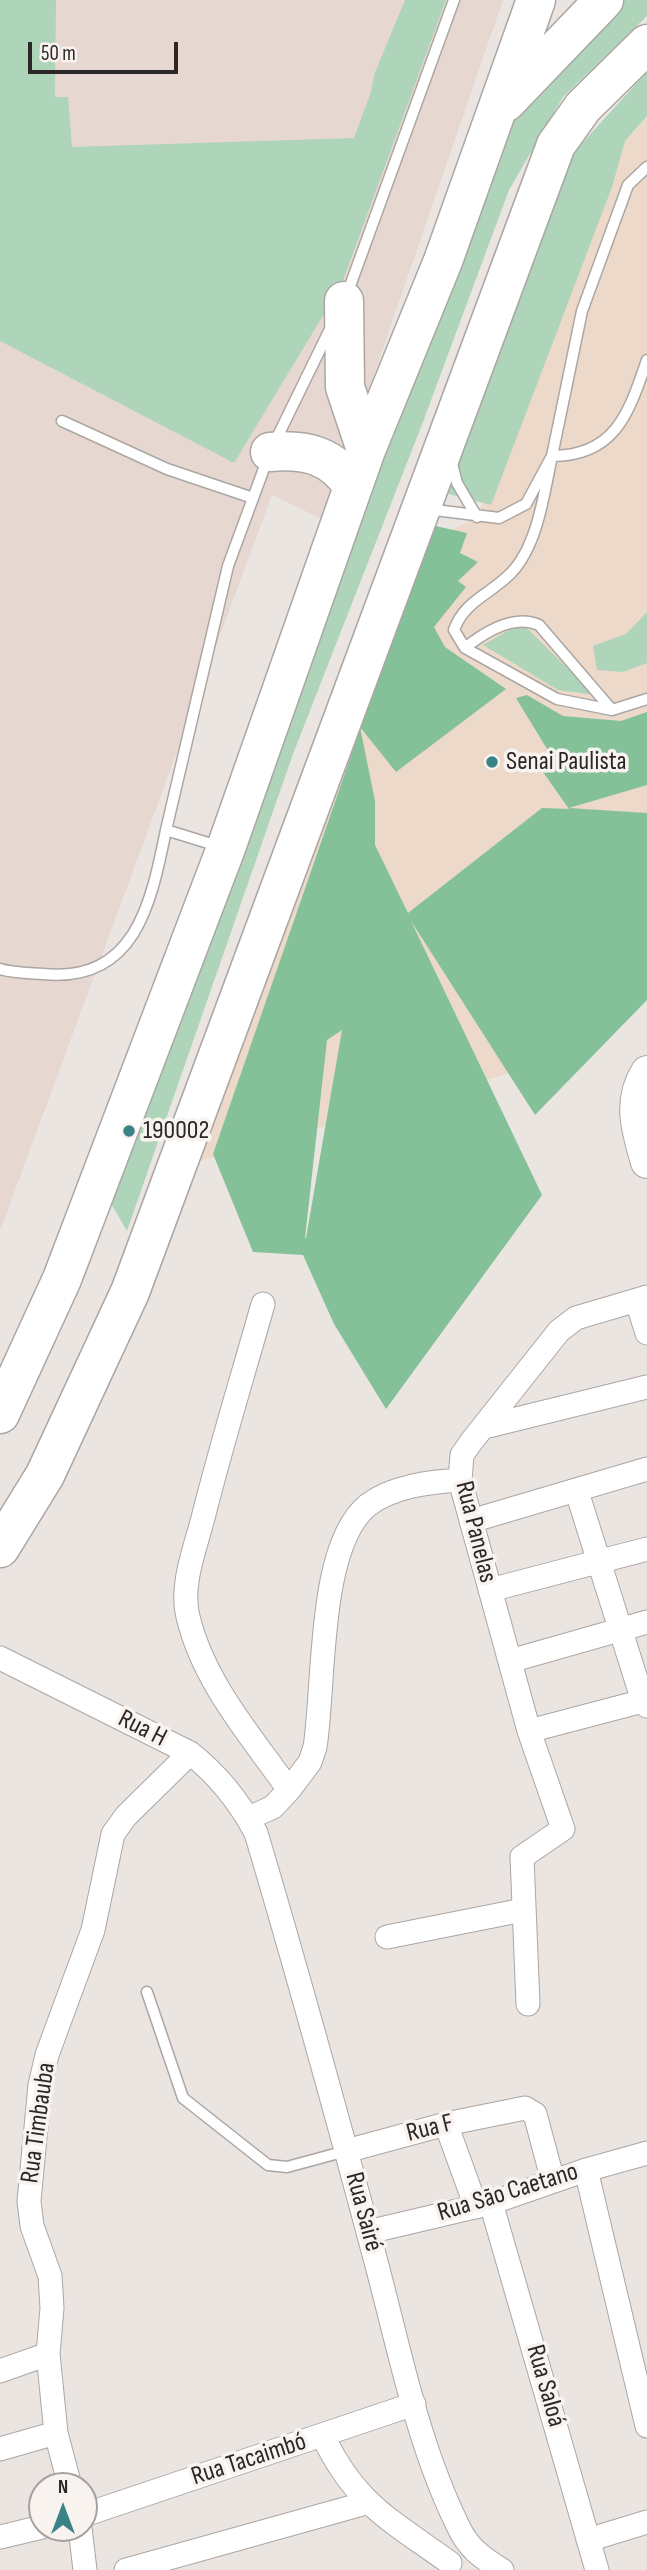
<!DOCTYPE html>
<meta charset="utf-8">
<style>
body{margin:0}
#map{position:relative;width:647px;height:2570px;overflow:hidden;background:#ebe5e2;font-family:"Sofia Sans Condensed",sans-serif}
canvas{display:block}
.north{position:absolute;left:28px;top:2472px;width:70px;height:70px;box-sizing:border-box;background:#f9f3f0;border:2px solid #a6a19f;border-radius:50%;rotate:0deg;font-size:19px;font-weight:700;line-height:28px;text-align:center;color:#2a2726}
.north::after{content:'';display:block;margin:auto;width:24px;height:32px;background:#398286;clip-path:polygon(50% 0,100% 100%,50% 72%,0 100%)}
.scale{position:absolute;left:28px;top:42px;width:150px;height:32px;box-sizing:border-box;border:4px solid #2a2726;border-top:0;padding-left:9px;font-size:21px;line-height:24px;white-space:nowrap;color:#2a2726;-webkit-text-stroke:5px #f9f3f0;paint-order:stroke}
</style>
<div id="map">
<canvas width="647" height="2570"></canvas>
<div class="north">N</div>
<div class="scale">50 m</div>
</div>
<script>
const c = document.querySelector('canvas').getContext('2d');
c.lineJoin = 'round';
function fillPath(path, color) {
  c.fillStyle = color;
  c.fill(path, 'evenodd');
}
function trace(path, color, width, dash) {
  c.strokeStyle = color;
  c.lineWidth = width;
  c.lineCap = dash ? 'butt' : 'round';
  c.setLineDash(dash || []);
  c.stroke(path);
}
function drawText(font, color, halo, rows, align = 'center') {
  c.font = font + ' "Sofia Sans Condensed",sans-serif';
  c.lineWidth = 7;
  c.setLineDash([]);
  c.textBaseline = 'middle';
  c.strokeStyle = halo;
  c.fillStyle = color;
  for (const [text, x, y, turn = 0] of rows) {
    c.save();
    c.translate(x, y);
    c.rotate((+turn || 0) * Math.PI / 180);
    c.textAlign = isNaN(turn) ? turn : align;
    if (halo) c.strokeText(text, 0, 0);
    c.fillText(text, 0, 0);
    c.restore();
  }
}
fillPath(new Path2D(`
 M0,0H503L324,520L272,495L0,1231Z`), '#e6d8d1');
fillPath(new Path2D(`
 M647,116V979L557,1060L190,1164L420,532L439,537L477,517L625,141Z`), '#ecd9c9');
fillPath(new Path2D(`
 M0,0H56L55,97H68L72,147L354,138L371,92L374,75L405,0H446L341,286L234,463L0,341Z
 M622,0H647V16L563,97L509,190L423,422L293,754L127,1231L107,1197L515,111Z
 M647,72V116L625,141L612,187L491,505L445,493L573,153Z
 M647,612V663L623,672L597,670L593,646L626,634Z
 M525,626L594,695L558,690L483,645L511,629Z`), '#aed5ba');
fillPath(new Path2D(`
 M431,525L467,533L460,553L478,562L458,581L466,587L434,627L445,647L506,689L396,772L360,727L375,801V845L408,913L542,808L569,809L543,772L555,762L516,698L527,695L563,716L621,721L647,712V785L569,808L647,813V1000L535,1115L411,921L542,1195L386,1409L334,1324L303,1255L253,1252L213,1154ZM342,1030L306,1238H305L327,1040Z`), '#84c198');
const lane = new Path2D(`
 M346,297L454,0
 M647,360C629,412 616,456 552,456C544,493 538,545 511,573C491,594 464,601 454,630L465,648L557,699L612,710L647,699
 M62,421L167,469L253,498
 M451,460L457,483L477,517
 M427,509L499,518L526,504L552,456L582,311L628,185L647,167
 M465,648C485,632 514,614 539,625L612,710
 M221,847L166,830L228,566L270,452L331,327
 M0,969C13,973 29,973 43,974C136,983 151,903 166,830
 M147,1992L183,2098L268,2165L287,2167L346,2151`);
const street = new Path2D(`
 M637,1301L647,1333
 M484,1427L647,1387
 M577,1492L643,1701
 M471,1521L647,1469
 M490,1590L647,1549
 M0,1658L190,1753C217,1774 240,1803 256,1833C298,1974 337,2116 375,2258C399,2347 417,2443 458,2526C468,2548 482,2558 502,2570
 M510,1661L647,1622
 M529,1731L643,1701L647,1706
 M289,1790L310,1762L315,1747C325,1686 317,1546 368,1505C393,1486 430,1482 460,1480
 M249,1818L273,1807L289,1790C251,1736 204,1683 188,1617C180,1586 195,1549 203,1518C221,1446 243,1375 263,1304
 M387,1937L523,1910
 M528,2004L522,1857L563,1829L529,1731L460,1480L462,1455L471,1442L559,1331L576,1318L647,1297
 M446,2124L476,2207
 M346,2151L446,2124L525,2108L535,2114L553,2181
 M586,2170L647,2426
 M491,2203L597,2570
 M368,2232L491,2203L586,2170L647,2153
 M0,2371L48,2354
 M323,2436C355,2504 392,2521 450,2563
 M0,2449L56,2433
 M70,2486L56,2433L48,2354L52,2308L50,2276L32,2226L29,2201L40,2085L47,2055L93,1930L113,1834L126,1816L190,1753
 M84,2515L414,2404
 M80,2528L85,2570
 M0,2537L42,2527
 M588,2540L647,2522
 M126,2570L366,2503`);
const secondary = new Path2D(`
 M647,1072C628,1102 638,1131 647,1162`);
const highway = new Path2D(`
 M506,102L604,0
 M344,301L345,387L366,450
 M270,452C306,449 333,455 353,487
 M0,1414L62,1279L226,848L366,450L443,261L536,0
 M0,1548L45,1475L130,1292L556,145L583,107L647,44`);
trace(lane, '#aba6a3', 13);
trace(street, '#aba6a3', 25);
trace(secondary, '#aba6a3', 34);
trace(highway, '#aba6a3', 41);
trace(lane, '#fff', 10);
trace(street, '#fff', 23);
trace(secondary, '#fff', 32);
trace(highway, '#fff', 38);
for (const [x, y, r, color] of [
 [492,762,7,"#398286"],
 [129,1131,7,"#398286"]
]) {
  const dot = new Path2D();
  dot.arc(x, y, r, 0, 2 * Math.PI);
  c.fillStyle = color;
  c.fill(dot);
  trace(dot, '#f9f3f0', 2.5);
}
drawText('26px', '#2a2726', '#f9f3f0', [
 ["Senai Paulista",506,762],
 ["190002",143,1131]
], 'left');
drawText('26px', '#2a2726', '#f9f3f0', [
 ["Rua Panelas",475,1532,76],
 ["Rua H",142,1729,27],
 ["Rua Timbauba",39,2123,-82],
 ["Rua F",430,2129,-14],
 ["Rua São Caetano",508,2193,-17],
 ["Rua Sairé",363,2212,75],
 ["Rua Saloá",545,2386,74],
 ["Rua Tacaimbó",249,2460,-18]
]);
</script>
